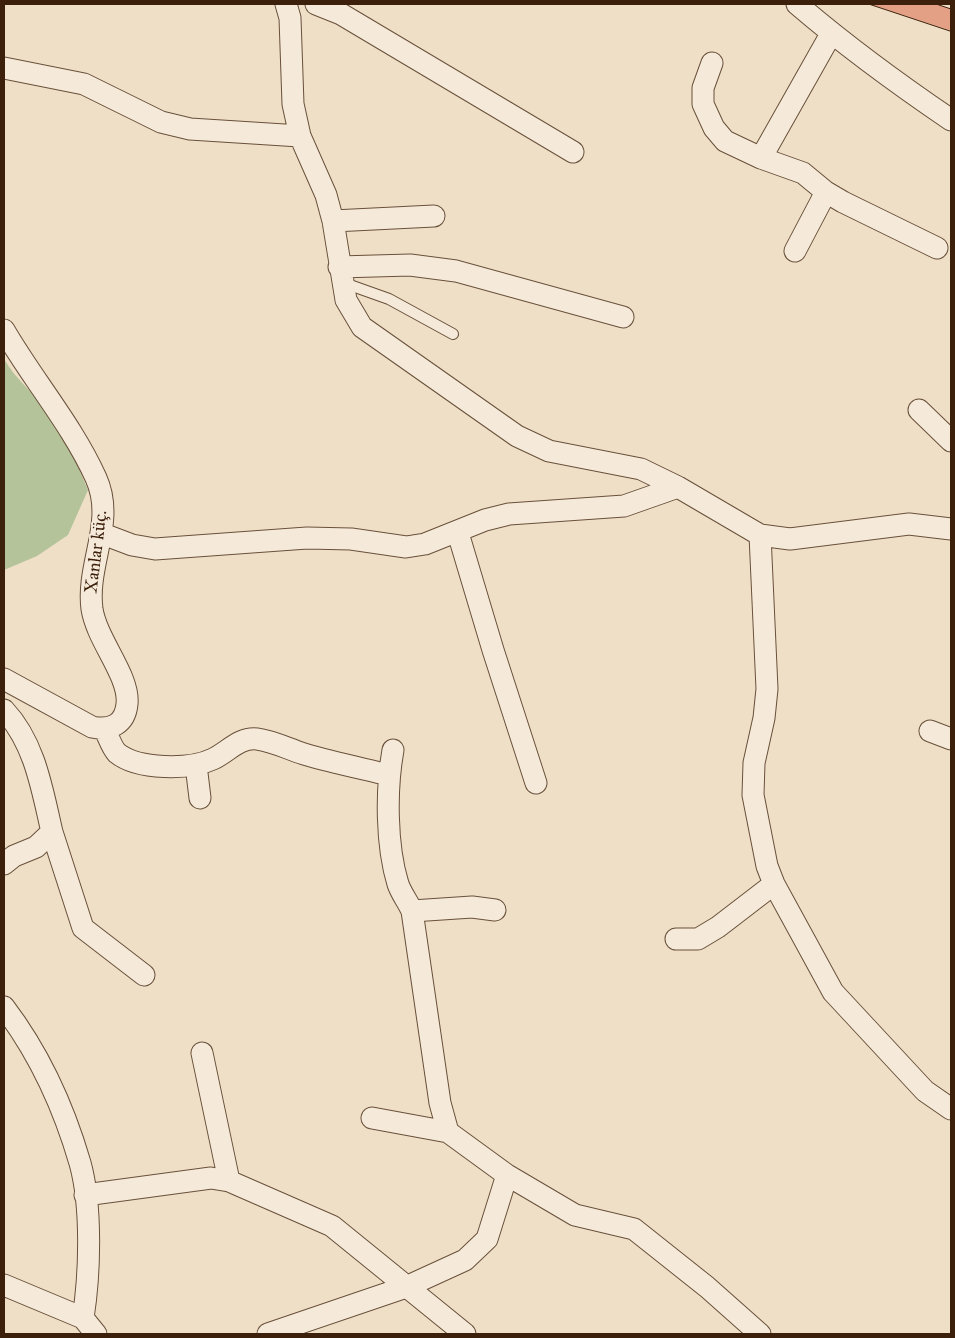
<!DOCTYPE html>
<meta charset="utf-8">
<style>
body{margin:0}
#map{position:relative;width:955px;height:1338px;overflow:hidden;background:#efdfc6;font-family:"IM FELL Great Primer",serif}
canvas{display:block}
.frame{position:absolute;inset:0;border:5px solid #3c200b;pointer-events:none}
</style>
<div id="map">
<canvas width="955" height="1338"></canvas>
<div class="frame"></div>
</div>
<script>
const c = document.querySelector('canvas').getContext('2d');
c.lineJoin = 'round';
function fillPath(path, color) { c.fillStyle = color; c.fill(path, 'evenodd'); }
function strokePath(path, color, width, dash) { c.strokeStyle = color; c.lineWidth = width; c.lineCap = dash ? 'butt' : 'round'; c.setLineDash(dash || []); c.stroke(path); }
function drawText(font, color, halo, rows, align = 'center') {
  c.font = font + ' "IM FELL Great Primer",serif'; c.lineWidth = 4; c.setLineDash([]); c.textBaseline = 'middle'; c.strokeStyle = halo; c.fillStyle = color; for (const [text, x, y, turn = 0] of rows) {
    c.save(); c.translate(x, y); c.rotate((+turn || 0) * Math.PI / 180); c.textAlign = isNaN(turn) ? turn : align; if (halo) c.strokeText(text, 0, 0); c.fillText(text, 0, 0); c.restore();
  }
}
const green = new Path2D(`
 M4,359C16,380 35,394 49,413C66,436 77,464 88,490L68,535L37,556L4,570Z`);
const building = new Path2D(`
 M869,4H936L951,9V31Z`);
const service = new Path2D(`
 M344,283L389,299L453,334`);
const minor = new Path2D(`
 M286,4L290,18L293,104L300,136L326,195L333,221L346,300L362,327L517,436L549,451L641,469L678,487L760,535L790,539L909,524L951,529
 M316,4L341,14L573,152
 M797,4C846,46 898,84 951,120
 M712,63L703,88V104L714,128L725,141L761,158L803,173L826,192L843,202L937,248
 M4,68L84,84L161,122L190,129L300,136
 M761,158L831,34
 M333,221L434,216
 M795,251L826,192
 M339,267L410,265L456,271L623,317
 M4,330C33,380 72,425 96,478C116,522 86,564 92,609C97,641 130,676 127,704C125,724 111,731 92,727L4,679
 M919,410L951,441
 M458,533L493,650L536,783
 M103,534L132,545L155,549L307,538L351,539L406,547L425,544L485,520L509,514L624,506L678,487
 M760,535L767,689L764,718L754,763L753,795L767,866L774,884L833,992L925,1091L951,1109
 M4,710C35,743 42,789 52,832L36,847L14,856L4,864
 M105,730C108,736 112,748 117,753C138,770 190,770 213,759C228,752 239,737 257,739C273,741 288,749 304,754C331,762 360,768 389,775
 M930,731L951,739
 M393,750C386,789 386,845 398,884C401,893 408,902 412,911L440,1103L448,1132L507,1175L575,1215L634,1229L707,1287L760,1334
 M196,765L200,798
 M52,832L83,928L144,975
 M412,911L472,907L495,910
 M676,939H698L718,927L774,884
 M4,1007C39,1053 64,1108 80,1163C92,1206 90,1274 83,1318
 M202,1053L229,1181
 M372,1118L448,1132
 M85,1195L211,1178L229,1181L332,1226L465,1334
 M4,1285L83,1318L96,1334
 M268,1334L406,1287L465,1260L487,1239L507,1175`);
const streetNames = [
 ["Xanlar küç.",97,552,-83]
];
fillPath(green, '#b4c399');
fillPath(building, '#e3a084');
strokePath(building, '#3c200b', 1);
strokePath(service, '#69503a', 12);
strokePath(minor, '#69503a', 23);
strokePath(service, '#f5eada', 10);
strokePath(minor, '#f5eada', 21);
drawText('18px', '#3c200b', '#f5eada', streetNames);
</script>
